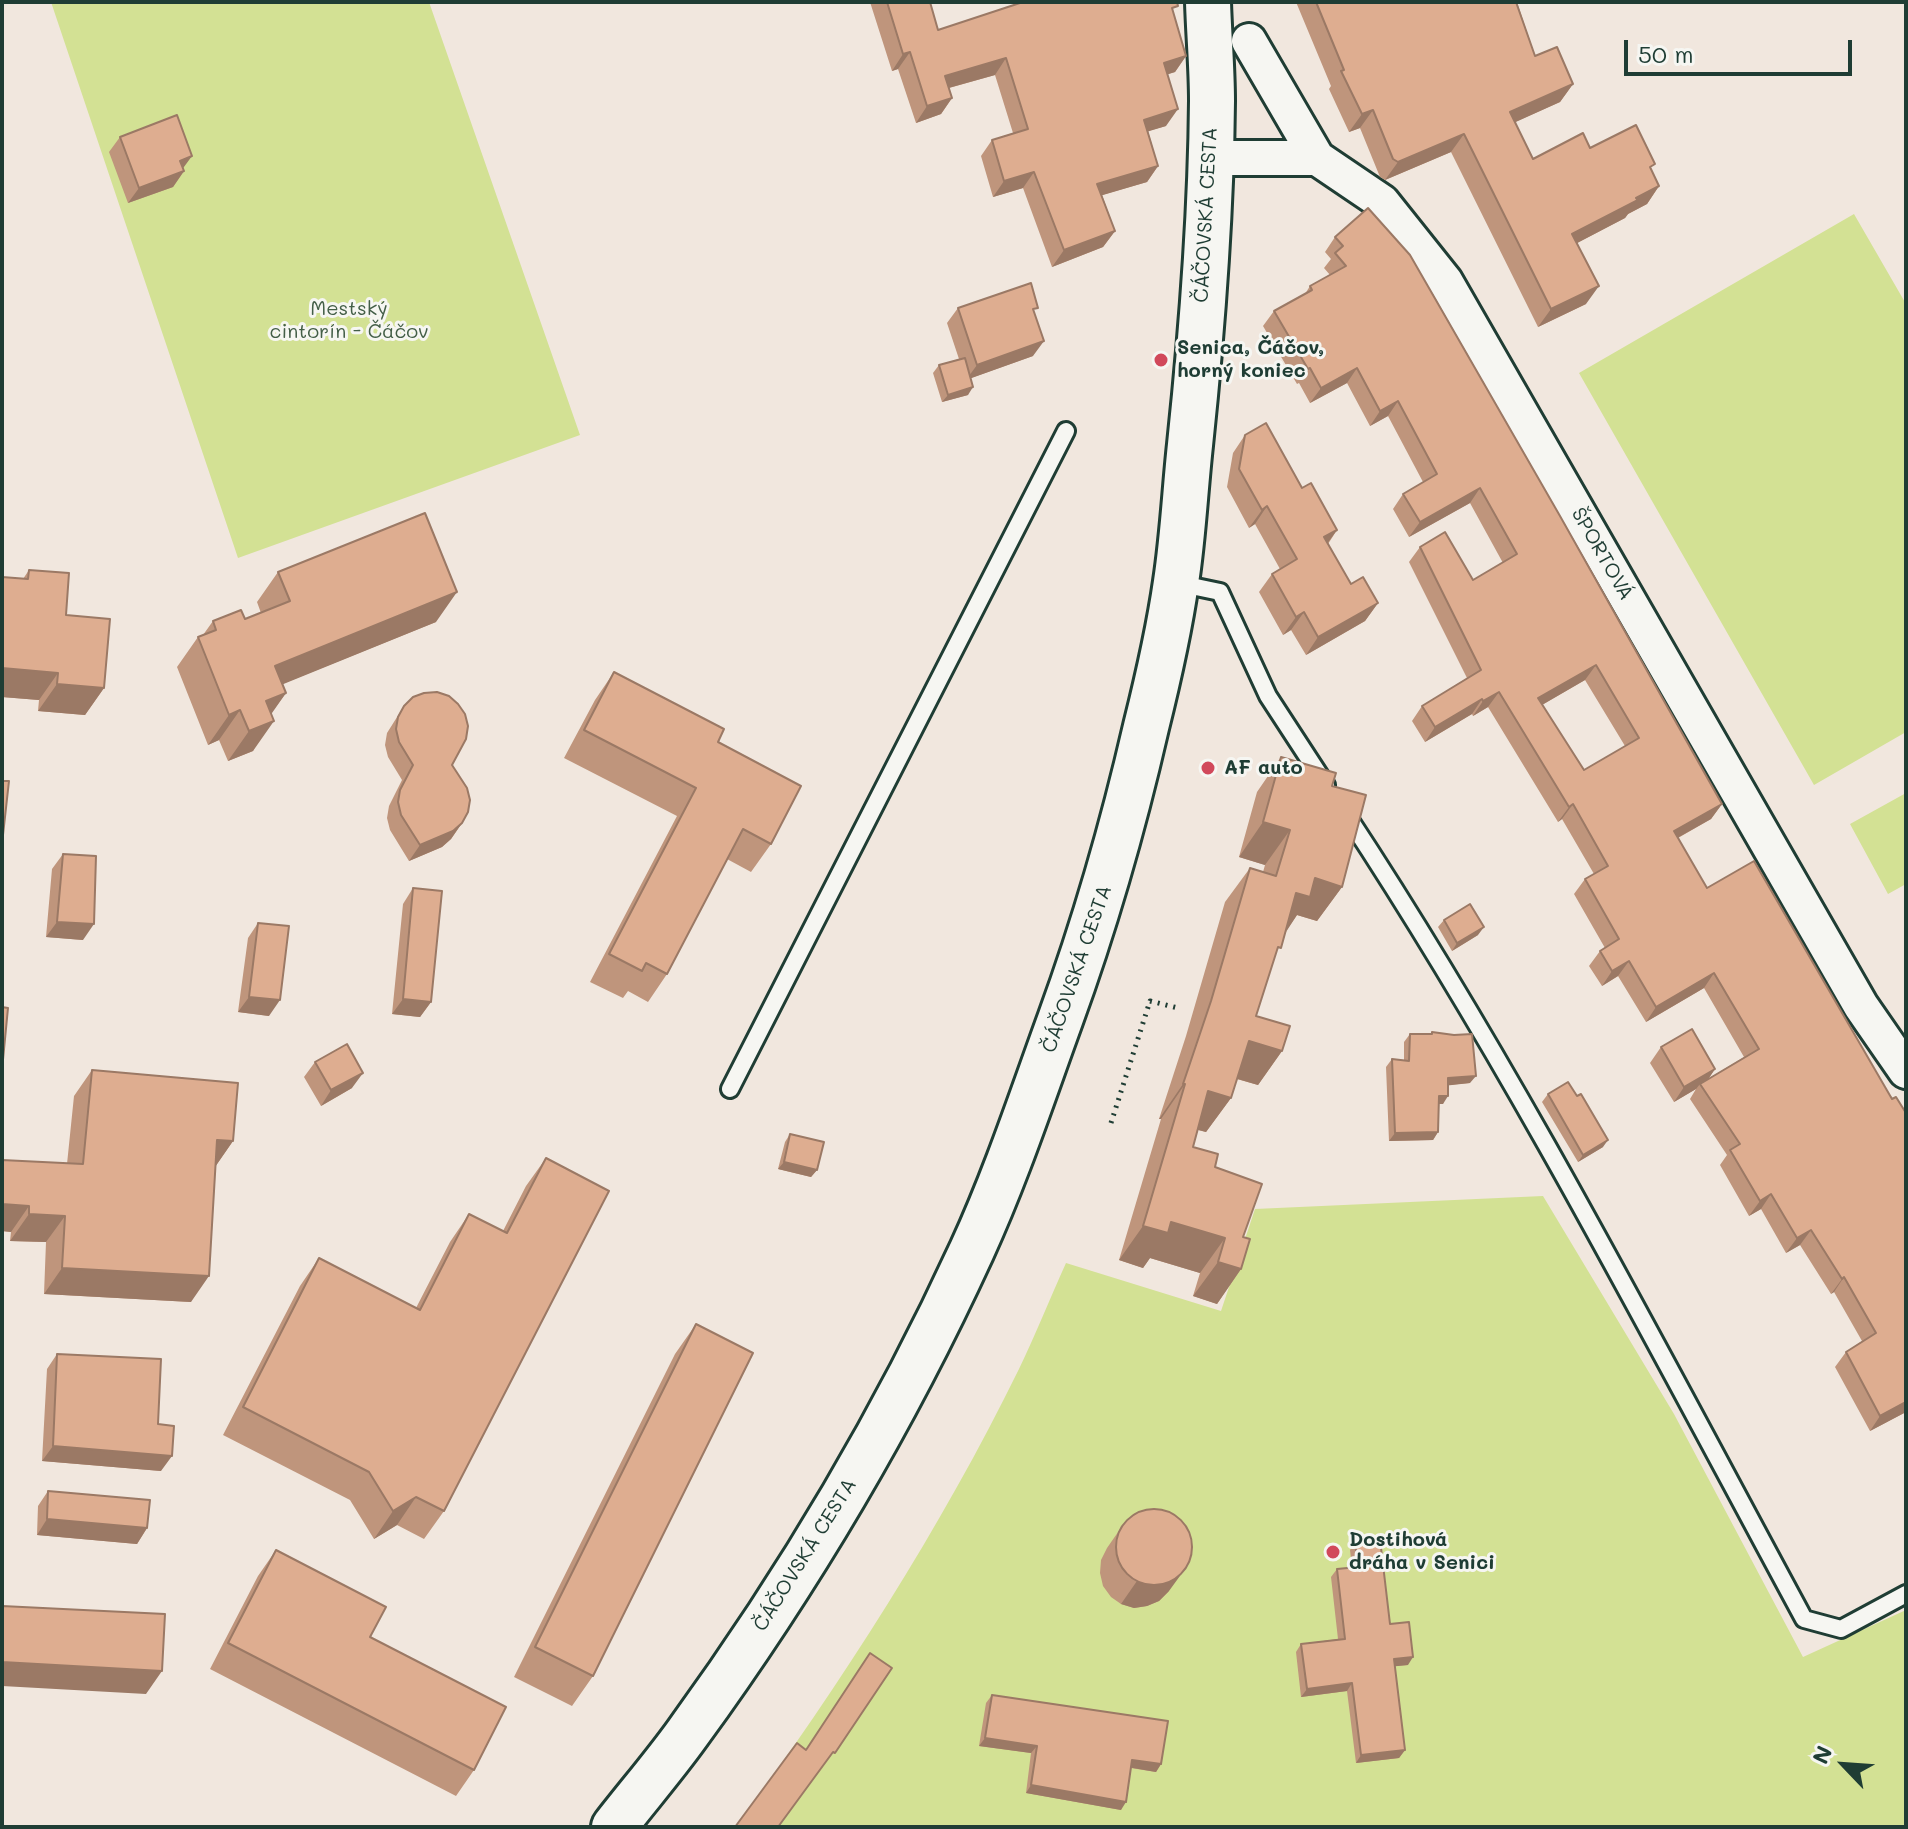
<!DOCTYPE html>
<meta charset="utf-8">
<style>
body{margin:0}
#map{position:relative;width:1908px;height:1829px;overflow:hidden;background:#f1e7de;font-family:Mali,sans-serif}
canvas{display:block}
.frame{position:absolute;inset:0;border:4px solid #1f3d34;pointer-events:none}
.north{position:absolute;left:1804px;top:1725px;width:80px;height:80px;-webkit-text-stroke:6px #f6f6f2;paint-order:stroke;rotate:295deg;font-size:22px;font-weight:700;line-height:32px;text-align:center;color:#1f3d34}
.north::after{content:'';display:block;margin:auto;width:28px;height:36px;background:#1f3d34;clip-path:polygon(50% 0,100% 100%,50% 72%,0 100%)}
.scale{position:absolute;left:1624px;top:40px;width:228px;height:36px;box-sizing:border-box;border:4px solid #1f3d34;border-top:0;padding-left:10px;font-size:24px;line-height:28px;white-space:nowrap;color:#1f3d34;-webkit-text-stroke:6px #f6f6f2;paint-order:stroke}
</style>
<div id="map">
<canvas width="1908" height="1829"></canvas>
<div class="frame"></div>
<div class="north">N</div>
<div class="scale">50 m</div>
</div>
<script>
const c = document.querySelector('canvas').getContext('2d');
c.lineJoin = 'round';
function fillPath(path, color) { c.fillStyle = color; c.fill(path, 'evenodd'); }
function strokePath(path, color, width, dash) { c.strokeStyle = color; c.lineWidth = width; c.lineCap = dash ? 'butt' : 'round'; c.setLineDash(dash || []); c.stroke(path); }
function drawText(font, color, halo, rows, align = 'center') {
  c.font = font + ' Mali,sans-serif'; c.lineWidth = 6; c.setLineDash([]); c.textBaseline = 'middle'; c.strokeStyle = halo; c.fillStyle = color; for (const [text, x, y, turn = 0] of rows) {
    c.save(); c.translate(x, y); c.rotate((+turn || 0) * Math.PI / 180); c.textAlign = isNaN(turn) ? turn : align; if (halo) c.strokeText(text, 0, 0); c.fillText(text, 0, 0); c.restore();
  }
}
const green = new Path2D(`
 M51,2H429L580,435L238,558Z
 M1854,214L1906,304V732L1814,785L1579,373Z
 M1906,793V884L1888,894L1850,824Z
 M1543,1196L1674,1414L1803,1657L1906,1610V1827H736C842,1682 940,1530 1019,1369C1036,1334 1050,1298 1066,1263L1221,1311L1255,1209Z`);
const path = new Path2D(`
 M1111,1123L1150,1001L1178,1008`);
const lane = new Path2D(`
 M1177,583L1220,592L1268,696L1326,785
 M1346,814C1516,1072 1657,1347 1804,1619L1841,1629L1906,1594
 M730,1089L1066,431`);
const street = new Path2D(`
 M1249,41L1317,158
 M1211,158H1317L1382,202L1445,281L1861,1006L1906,1071`);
const secondary = new Path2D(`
 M614,1827C638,1796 664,1766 687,1734C797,1583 894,1420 972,1250C1006,1176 1032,1097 1060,1020C1095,924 1123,827 1146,727C1158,679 1169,631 1176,582C1183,537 1185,491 1190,445C1202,331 1211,215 1212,101C1212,68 1209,35 1208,2`);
const wall = new Path2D(`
 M870,2H930L938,30L1173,13L1186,56L1175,72L1168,74L1166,126L1148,131L1158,166L1147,182L1102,195L1115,231L1103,247L1052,267L1023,188L993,197L981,156L992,140L1013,133L995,75L949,88L952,98L941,114L916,123L898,69L892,71Z
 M1296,2H1517L1535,56L1573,84L1560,102L1515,122L1533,159L1590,148L1651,169L1659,186L1647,204L1628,214L1625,218L1577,243L1586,304L1538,327L1451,152L1385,180L1380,177L1360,128L1349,132L1329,89L1331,86Z
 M120,137L183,169L184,171L173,187L128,203L109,152Z
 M1368,208L1722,804L1711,819L1678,838L1707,888L1906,1113V1412L1870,1431L1835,1367L1846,1352L1862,1341L1834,1292L1831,1294L1800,1245L1786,1253L1761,1209L1749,1216L1720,1165L1727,1155L1690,1099L1696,1089L1674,1102L1650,1063L1661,1047L1715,1069L1708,1079L1744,1057L1704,988L1646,1022L1618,976L1602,986L1589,966L1600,951L1605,948L1574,894L1585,879L1594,874L1562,819L1558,822L1488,707L1473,716L1472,714L1425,742L1412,721L1422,706L1467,678L1409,562L1420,547L1473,580L1503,563L1470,503L1409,537L1393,509L1403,494L1423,482L1388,416L1370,426L1347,383L1310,403L1299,383L1297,384L1263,326L1274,311L1305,294L1310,286L1330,275L1324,268L1331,259L1325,252L1335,237ZM1585,680L1625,746L1584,770L1542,705Z
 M958,308L1034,313L1033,356L971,378L968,395L942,402L933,373L939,365L959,359L947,323Z
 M1245,435L1302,488L1337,530L1328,544L1351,584L1378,603L1365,621L1306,655L1291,630L1283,635L1259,592L1272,574L1280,569L1255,524L1249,528L1227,487L1233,453Z
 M29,570L66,615L104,688L85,715L38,711L39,700L2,697V577L23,579Z
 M278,572L436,622L282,684L286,693L271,713L253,751L228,761L219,740L208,745L177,667L198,637L203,635L213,621L245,619L261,613L257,602Z
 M614,672L718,742L771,844L751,872L727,859L667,974L648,1002L628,991L623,998L590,982L677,816L564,758L595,700Z
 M404,706L452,765L462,823L451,839L442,847L409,861L390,830L387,818L389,806L402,780L388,757L385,745L387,733Z
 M1281,757L1332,786L1342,887L1317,921L1297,915L1285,932L1274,957L1256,1016L1282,1051L1258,1085L1237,1079L1231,1098L1206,1132L1198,1130L1193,1147L1215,1167L1243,1237L1241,1269L1217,1304L1193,1296L1200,1273L1150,1258L1143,1268L1119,1260L1161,1119H1159L1186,1036L1225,902L1250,868L1263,872L1265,865L1239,857L1257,792Z
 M63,854L83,940L46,937L52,869Z
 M413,888L431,1002L420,1017L392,1014L403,904Z
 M1444,920L1478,935L1452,951L1438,927Z
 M258,923L269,1016L238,1012L248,938Z
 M1432,1032L1470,1083L1448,1085L1443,1104H1439L1438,1132L1433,1140L1389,1141L1386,1067L1392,1059L1404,1060V1042L1410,1034H1430Z
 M315,1062L352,1088L321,1106L304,1077Z
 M92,1070L233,1141L215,1167L191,1302L44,1294L46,1242L10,1241L11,1232L2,1231L67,1164L74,1096Z
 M1548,1094L1603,1147L1578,1162L1542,1102Z
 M790,1134L817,1170L811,1177L778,1169L785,1142Z
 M546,1158L444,1511L424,1539L397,1525L374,1539L350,1500L223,1435L300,1286L319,1258L416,1308L450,1242L469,1214L503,1231L526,1186Z
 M696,1324L593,1676L572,1706L514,1677L675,1354Z
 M57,1354L158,1424L161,1471L42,1461L47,1369Z
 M48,1491L147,1528L137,1544L37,1535L38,1506Z
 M1123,1525L1169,1591L1159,1601L1147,1606L1134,1608L1121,1604L1111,1597L1103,1586L1100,1573L1101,1560L1107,1548Z
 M1355,1542L1408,1665L1395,1666L1405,1750L1399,1758L1356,1763L1347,1691L1301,1697L1296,1652L1301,1644L1338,1639L1331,1577L1337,1569L1352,1567L1350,1550Z
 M276,1550L370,1637L474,1770L456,1796L210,1669L258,1576Z
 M992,1695L1161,1764L1156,1772L1131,1768L1121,1810L1026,1793L1031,1753L979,1746L986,1703Z`);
const shadedWall = new Path2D(`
 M910,52L898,69L892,71L903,54Z
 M1186,56L1175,72L1153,79L1164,63Z
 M1006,58L995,75L934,92L945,76Z
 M1573,84L1560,102L1498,130L1510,112Z
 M952,98L941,114L916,123L927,106Z
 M1178,109L1166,126L1133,136L1144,120Z
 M1373,110L1360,128L1349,132L1362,114Z
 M1464,134L1451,152L1385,180L1398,162Z
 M192,156L181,171L180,161Z
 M1158,166L1147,182L1086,200L1097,184Z
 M184,171L173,187L128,203L139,188Z
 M1034,172L1023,188L993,197L1004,181Z
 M1659,186L1647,204L1628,214L1625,218L1560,252L1572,234Z
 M1115,231L1103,247L1052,267L1064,250Z
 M1599,286L1586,304L1538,327L1551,309Z
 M1044,341L1033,356L966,380L977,365Z
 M1357,368L1347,383L1310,403L1321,388Z
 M973,387L968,395L942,402L948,395Z
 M1398,401L1388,416L1370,426L1380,411Z
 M1480,488L1470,503L1409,537L1420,522Z
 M1267,506L1255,524L1249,528L1262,510Z
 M1337,530L1324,548V537Z
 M457,592L436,622L254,696L275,666Z
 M1378,603L1365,621L1306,655L1318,637Z
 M1304,612L1291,630L1283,635L1296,617Z
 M1596,665L1585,680L1528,713L1538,698Z
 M2,668L58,673L39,700L2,697Z
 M57,684L104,688L85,715L38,711Z
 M1499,692L1488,707L1473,716L1483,701Z
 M286,693L265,723L266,701Z
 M1482,699L1472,714L1425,742L1435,727Z
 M240,710L219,740L208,745L229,715Z
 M274,721L253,751L228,761L249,731Z
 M1573,804L1562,819L1558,822L1569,807Z
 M1722,804L1711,819L1663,846L1674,831Z
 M1263,822L1290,830L1265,865L1239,857Z
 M462,823L451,839L442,847L409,861L420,845Z
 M1315,878L1342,887L1317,921L1297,915L1286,932L1296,893Z
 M57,922L94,924L83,940L46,937Z
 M1484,927L1478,935L1452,951L1457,943Z
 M1629,961L1618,976L1602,986L1612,971Z
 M1714,973L1704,988L1646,1022L1656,1007Z
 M249,997L280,1000L269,1016L238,1012Z
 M403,999L431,1002L420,1017L392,1014Z
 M1249,1041L1282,1051L1258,1085L1224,1075Z
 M1715,1069L1705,1084H1700L1696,1089L1674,1102L1684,1087Z
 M363,1073L352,1088L321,1106L331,1090Z
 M1476,1076L1470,1083L1443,1086L1448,1078Z
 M1183,1084H1185L1161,1119H1159Z
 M1208,1091L1231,1098L1206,1132L1184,1126Z
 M1439,1096H1448L1443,1104H1434Z
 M1438,1132L1433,1140L1389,1141L1395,1133Z
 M217,1140L233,1141L215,1167Z
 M1608,1140L1603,1147L1578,1162L1583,1155Z
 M784,1162L817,1170L811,1177L778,1169Z
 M1771,1194L1761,1209L1749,1216L1760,1201Z
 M2,1204L29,1206L11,1232L2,1231Z
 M29,1214L65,1216L46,1242L10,1241Z
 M1171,1222L1225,1238L1200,1273L1150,1258L1143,1268L1119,1260L1143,1226Z
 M1811,1230L1800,1245L1786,1253L1797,1238Z
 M1218,1262L1241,1269L1217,1304L1193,1296Z
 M62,1268L209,1276L191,1302L44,1294Z
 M1844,1277L1834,1292L1831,1294L1842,1279Z
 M1906,1402V1412L1870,1431L1880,1416Z
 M53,1446L172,1456L161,1471L42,1461Z
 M416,1497L397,1525L374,1539L393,1511Z
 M47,1519L147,1528L137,1544L37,1535Z
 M1185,1569L1169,1591L1159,1601L1147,1606L1134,1608L1121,1604L1137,1581Z
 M1413,1657L1408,1665L1388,1667L1394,1659Z
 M2,1662L162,1671L146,1694L2,1686Z
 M1352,1683L1347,1691L1301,1697L1307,1689Z
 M985,1738L1037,1746L1031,1753L979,1746Z
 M1405,1750L1399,1758L1356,1763L1361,1755Z
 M1132,1760L1161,1764L1156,1772L1127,1767Z
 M1031,1785L1126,1802L1121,1810L1026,1793Z`);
const building = new Path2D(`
 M887,2H930L938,30L1023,2H1177L1178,6L1172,8L1186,56L1164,63L1178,109L1144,120L1158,166L1097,184L1115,231L1064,250L1034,172L1004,181L992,140L1028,129L1006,58L945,76L952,98L927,106L910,52L903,54Z
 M1316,2H1516L1535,56L1557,47L1573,84L1510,112L1533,159L1583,133L1590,148L1636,125L1655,164L1650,167L1659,186L1636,198L1638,200L1572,234L1599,286L1551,309L1464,134L1398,162L1393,159L1373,110L1362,114L1341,71L1344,70Z
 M177,115L192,156L180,161L184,171L139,188L120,137Z
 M1368,208L1410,255L1560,516L1722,804L1674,831L1707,888L1754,861L1892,1099L1896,1097L1906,1113V1402L1880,1416L1846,1352L1876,1333L1844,1277L1842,1279L1811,1230L1797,1238L1771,1194L1760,1201L1730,1150L1740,1144L1700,1084L1759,1049L1714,973L1656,1007L1629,961L1612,971L1600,951L1619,939L1585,879L1608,866L1573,804L1569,807L1499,692L1483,701L1482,699L1435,727L1422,706L1481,670L1420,547L1445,532L1473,580L1517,554L1480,488L1420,522L1403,494L1437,474L1398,401L1380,411L1357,368L1321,388L1310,368L1308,369L1274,311L1312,290L1310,286L1346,266L1335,253L1343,246L1335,237ZM1596,665L1639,738L1584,770L1538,698Z
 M1031,283L1038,308L1033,309L1044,341L977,365L958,308Z
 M965,358L973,387L948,395L939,365Z
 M1266,423L1302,488L1311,483L1337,530L1324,537L1351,584L1363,577L1378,603L1318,637L1304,612L1296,617L1272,574L1297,559L1267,506L1262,510L1239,469L1245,435Z
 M425,513L457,592L275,666L286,693L266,701L274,721L249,731L240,710L229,715L198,637L216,630L213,621L241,610L245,619L290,601L278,572Z
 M29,570L69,573L66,615L110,619L104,688L57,684L58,673L2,668V577L28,579Z
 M614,672L724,729L718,742L801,786L771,844L743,829L667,974L646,963L642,971L609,954L696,788L584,730Z
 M437,692L449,696L458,704L465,714L468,726L466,739L452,765L467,788L470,800L468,812L462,823L453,831L420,845L401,815L398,802L400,790L413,765L399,742L396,729L398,717L404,706L413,697L424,693Z
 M1281,757L1336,773L1332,786L1366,795L1342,887L1315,878L1310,897L1296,893L1281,948L1278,947L1256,1016L1290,1026L1282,1051L1249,1041L1231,1098L1208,1091L1193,1147L1218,1154L1215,1167L1262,1184L1243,1237L1250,1239L1241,1269L1218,1262L1225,1238L1171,1222L1168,1233L1143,1226L1185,1084H1183L1211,1001L1250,868L1276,876L1290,830L1263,822Z
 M2,781H9L3,835H2Z
 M63,854L96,856L94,924L57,922Z
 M413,888L442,891L431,1002L403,999Z
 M1470,904L1484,927L1457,943L1444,920Z
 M258,923L289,926L280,1000L249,997Z
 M2,1007L8,1008L2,1070Z
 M1692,1029L1715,1069L1684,1087L1661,1047Z
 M1432,1032L1454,1035L1472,1034L1476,1076L1448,1078V1096H1439L1438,1132L1395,1133L1392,1059L1409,1061L1410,1034H1432Z
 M347,1044L363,1073L331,1090L315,1062Z
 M92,1070L238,1083L233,1141L217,1140L209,1276L62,1268L65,1216L29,1214V1206L2,1204V1160L83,1164Z
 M1568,1082L1577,1096L1581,1094L1608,1140L1583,1155L1548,1094Z
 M790,1134L824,1142L817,1170L784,1162Z
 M546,1158L609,1191L444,1511L416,1497L393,1511L369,1472L243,1407L319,1258L420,1310L469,1214L507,1233Z
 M696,1324L753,1353L593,1676L535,1647Z
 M57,1354L161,1359L158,1424L174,1426L172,1456L53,1446Z
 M48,1491L150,1500L147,1528L47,1519Z
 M1116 1547a38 38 0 1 1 76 0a38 38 0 1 1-76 0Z
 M1380,1539L1390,1624L1409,1622L1413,1657L1394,1659L1405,1750L1361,1755L1352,1683L1307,1689L1301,1644L1345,1639L1337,1569L1358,1567L1355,1542Z
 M276,1550L386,1607L370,1637L506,1707L474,1770L228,1643Z
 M2,1606L165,1614L162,1671L2,1662Z
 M870,1653L892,1668L835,1753L833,1752L778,1827H735L797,1743L806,1750Z
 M992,1695L1168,1721L1161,1764L1132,1760L1126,1802L1031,1785L1037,1746L985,1738Z`);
const markers = [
 [1161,360,8,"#d1495b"],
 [1208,768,8,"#d1495b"],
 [1333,1552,8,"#d1495b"]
];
const streetNames = [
 ["ČÁČOVSKÁ CESTA",1206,215,-87],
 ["ŠPORTOVÁ",1602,554,60],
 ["ČÁČOVSKÁ CESTA",1077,969,-71],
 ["ČÁČOVSKÁ CESTA",805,1555,-58]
];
const parkNames = [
 ["Mestský",349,309],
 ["cintorín - Čáčov",349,332]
];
const poiNames = [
 ["Senica, Čáčov,",1177,348],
 ["horný koniec",1177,371],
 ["AF auto",1224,768],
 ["Dostihová",1349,1540],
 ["dráha v Senici",1349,1563]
];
fillPath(green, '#d3e194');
strokePath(lane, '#1f3d34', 22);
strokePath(street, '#1f3d34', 40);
strokePath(secondary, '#1f3d34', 50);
strokePath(path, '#1f3d34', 5, [2, 6]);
strokePath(lane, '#f6f6f2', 16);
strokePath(street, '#f6f6f2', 34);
strokePath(secondary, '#f6f6f2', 44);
fillPath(wall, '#bf957c');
fillPath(shadedWall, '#9b7965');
fillPath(building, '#dead90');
strokePath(building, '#9b7965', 2);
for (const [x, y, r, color] of markers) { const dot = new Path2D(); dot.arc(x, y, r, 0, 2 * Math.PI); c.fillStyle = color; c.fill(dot); strokePath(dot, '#f6f6f2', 3); }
drawText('20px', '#1f3d34', '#f6f6f2', streetNames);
drawText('20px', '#435e47', '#f6f6f2', parkNames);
drawText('bold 20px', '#1f3d34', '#f6f6f2', poiNames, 'left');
</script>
